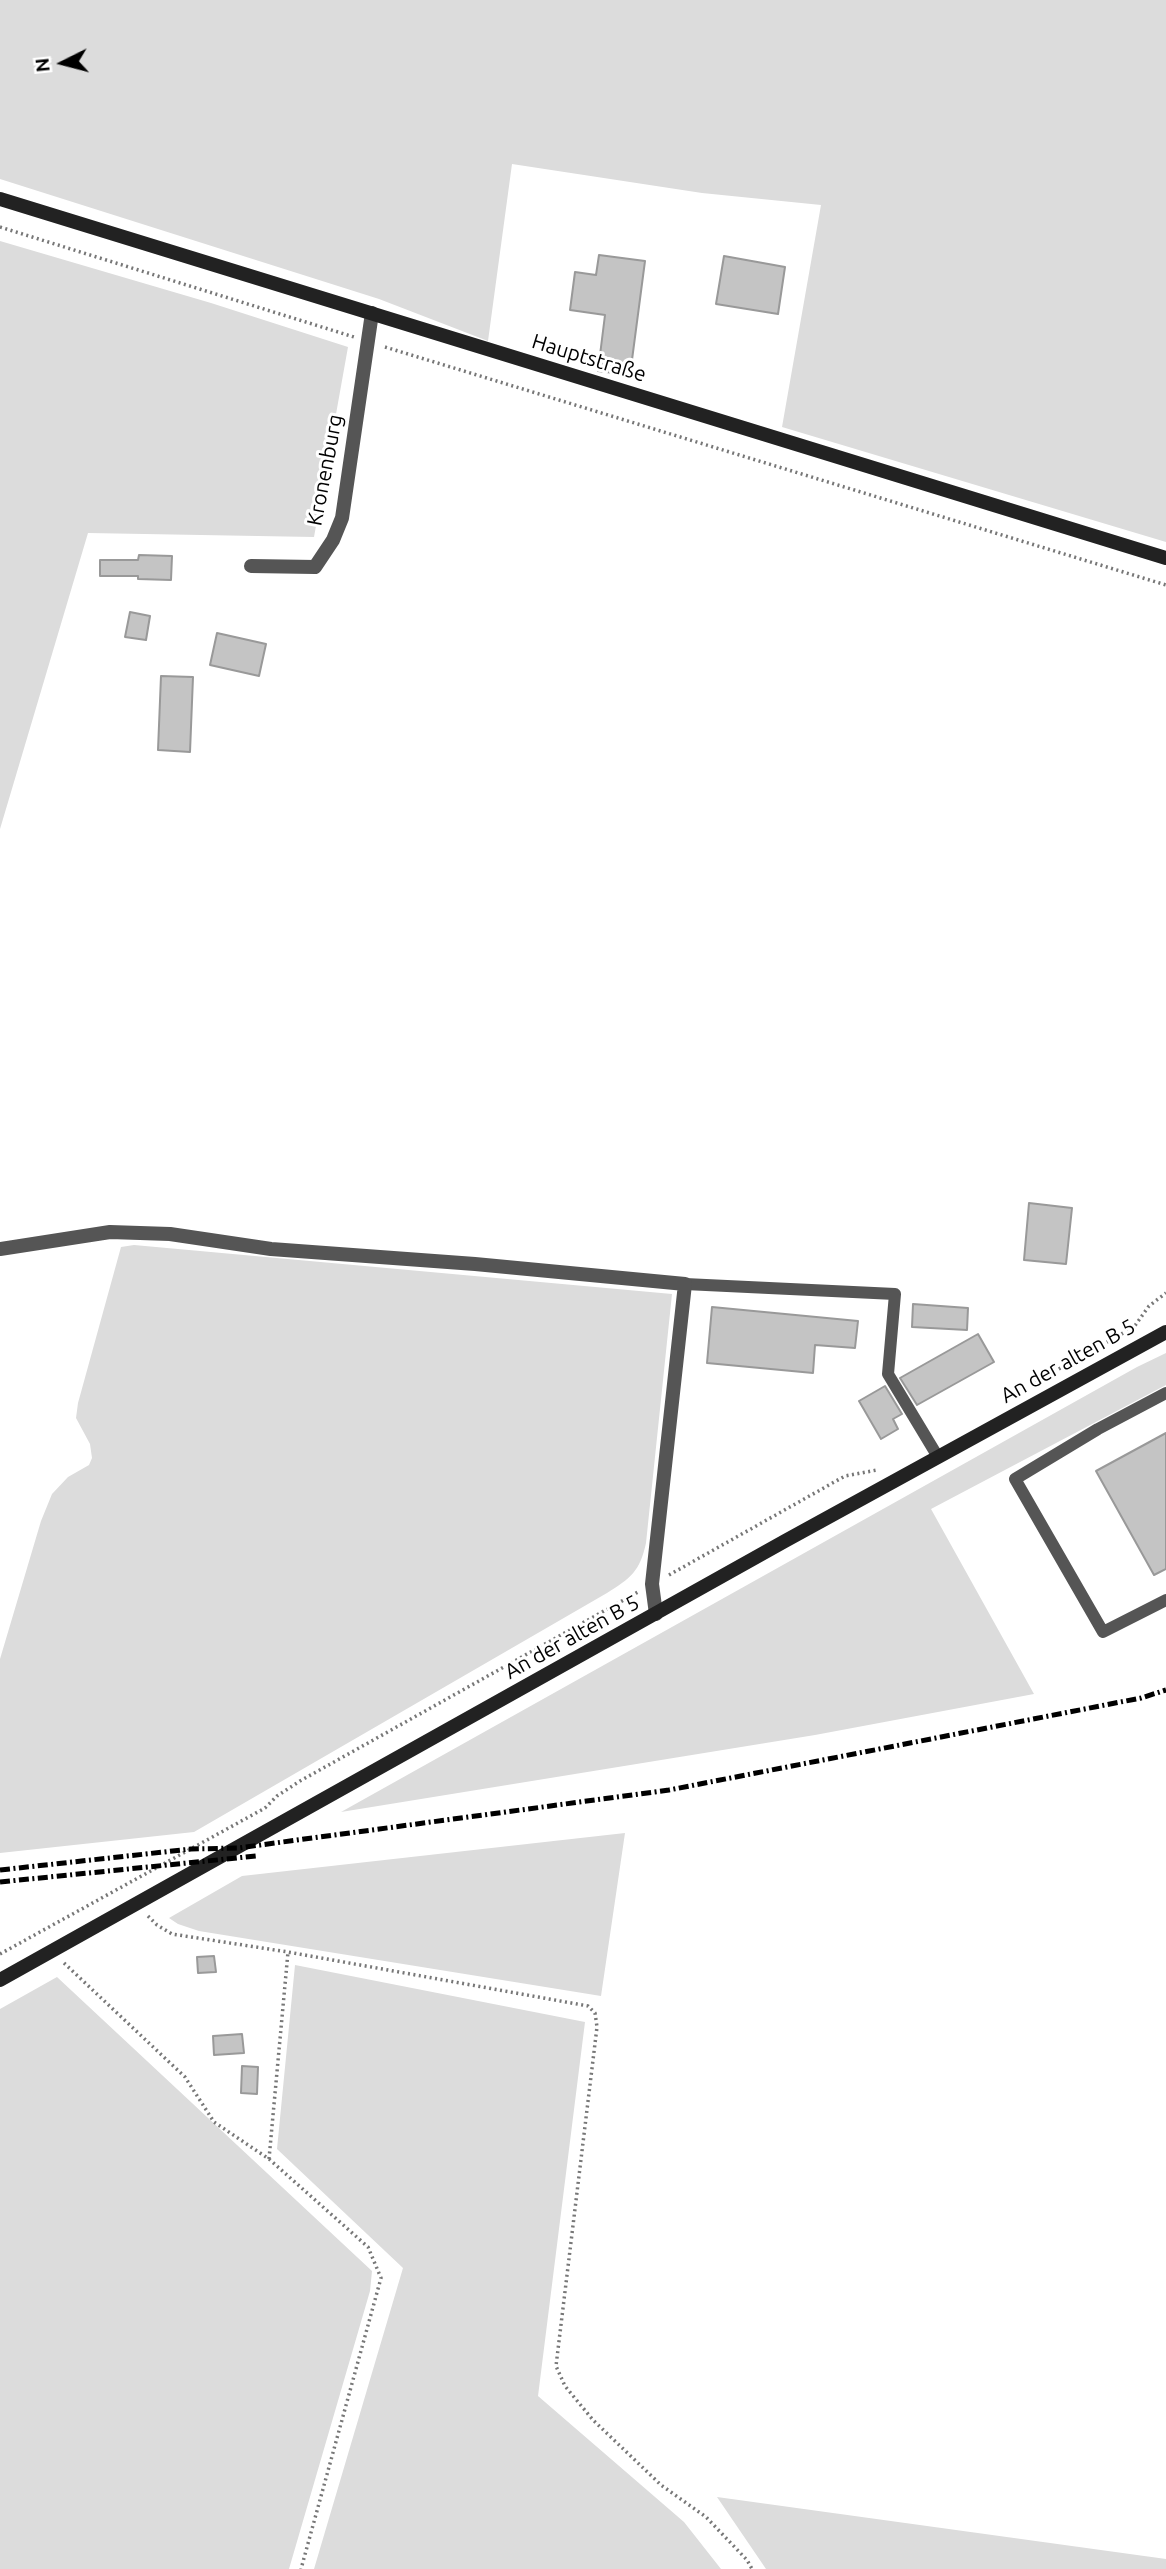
<!DOCTYPE html>
<meta charset="utf-8">
<style>
body{margin:0}
#map{position:relative;width:1166px;height:2569px;overflow:hidden;background:#fff;font-family:Ubuntu,sans-serif}
canvas{display:block}
.north{position:absolute;left:28px;top:28px;width:70px;height:70px;-webkit-text-stroke:5px #fff;paint-order:stroke;rotate:264deg;font-size:19px;font-weight:700;line-height:28px;text-align:center;color:#000}
.north::after{content:'';display:block;margin:auto;width:24px;height:32px;background:#000;clip-path:polygon(50% 0,100% 100%,50% 72%,0 100%)}
</style>
<div id="map">
<canvas width="1166" height="2569"></canvas>
<div class="north">N</div>
</div>
<script>
const c = document.querySelector('canvas').getContext('2d');
c.lineJoin = 'round';
function fillPath(path, color) { c.fillStyle = color; c.fill(path, 'evenodd'); }
function strokePath(path, color, width, dash) { c.strokeStyle = color; c.lineWidth = width; c.lineCap = dash ? 'butt' : 'round'; c.setLineDash(dash || []); c.stroke(path); }
function drawText(font, color, halo, rows, align = 'center') {
  c.font = font + ' Ubuntu,sans-serif'; c.lineWidth = 6; c.setLineDash([]); c.textBaseline = 'middle'; c.strokeStyle = halo; c.fillStyle = color; for (const [text, x, y, turn = 0] of rows) {
    c.save(); c.translate(x, y); c.rotate((+turn || 0) * Math.PI / 180); c.textAlign = isNaN(turn) ? turn : align; if (halo) c.strokeText(text, 0, 0); c.fillText(text, 0, 0); c.restore();
  }
}
const green = new Path2D(`
 M0,0H1166V542L782,427L821,205L702,193L512,164L488,341L379,299L0,179Z
 M0,241L211,303L348,347L314,537L88,533L0,829Z
 M134,1245L672,1294L646,1543C640,1571 631,1578 607,1593L194,1832L0,1853V1659L41,1521L52,1494L68,1477L89,1465L92,1458L90,1444L76,1418L78,1403L121,1247Z
 M1166,1353V1385L931,1509L1034,1694L815,1735L341,1812L1137,1367Z
 M625,1833L601,1996L199,1931L178,1924L169,1918L242,1876Z
 M295,1965L585,2022L538,2396L684,2522L721,2569H314L403,2268L277,2149Z
 M57,1977L372,2271L370,2291L289,2569H0V2009Z
 M717,2497L1166,2559V2569H766Z`);
const building = new Path2D(`
 M599,255L645,261L630,375L598,371L605,315L570,310L575,272L596,275Z
 M724,256L785,267L778,314L716,304Z
 M139,555L172,556L171,580L138,579V576H100V560H138Z
 M130,612L150,616L146,640L125,637Z
 M217,633L266,644L259,676L210,665Z
 M161,676L193,677L190,752L158,750Z
 M1029,1203L1072,1208L1066,1264L1024,1260Z
 M913,1304L968,1308L967,1330L912,1327Z
 M712,1307L858,1321L855,1348L815,1345L813,1373L707,1363Z
 M978,1334L994,1362L917,1405L900,1378Z
 M885,1386L902,1414L893,1419L898,1429L881,1439L859,1401Z
 M1166,1433V1569L1154,1575L1096,1471Z
 M214,1956L216,1972L198,1973L197,1957Z
 M242,2034L244,2053L214,2055L213,2036Z
 M242,2066L258,2067L257,2094L241,2093Z`);
const path = new Path2D(`
 M0,227L354,337
 M385,347L1166,585
 M1030,1385L1134,1327L1149,1306L1166,1293
 M669,1575L845,1476L877,1470
 M148,1916L157,1925L172,1934L288,1952L588,2006L595,2013L597,2027L556,2366L565,2386L593,2420L661,2485L706,2517L747,2560L752,2569
 M0,1954L265,1808L277,1796L300,1781L638,1592
 M64,1963L185,2077L214,2122L269,2159L368,2247L381,2278L301,2569
 M269,2159L288,1952`);
const lane = new Path2D(`
 M685,1284L895,1294L888,1374L938,1457
 M1166,1393L1098,1429L1015,1479L1103,1632L1166,1600`);
const street = new Path2D(`
 M251,566L315,567L333,540L342,518L372,313
 M0,1249L110,1232L170,1234L271,1249L475,1264L685,1284L652,1584L656,1614`);
const secondary = new Path2D(`
 M0,199L1166,558
 M0,1980L785,1541L1166,1332`);
const rail = new Path2D(`
 M0,1870L191,1849L238,1848L669,1790L1141,1698L1166,1690
 M0,1882L256,1856`);
const streetNames = [
 ["Hauptstraße",589,358,17],
 ["Kronenburg",325,470,-79],
 ["An der alten B 5",1068,1361,-29],
 ["An der alten B 5",572,1637,-29]
];
fillPath(green, '#dcdcdc');
fillPath(building, '#c4c4c4');
strokePath(building, '#999', 2);
strokePath(path, '#777', 3.5, [2, 3.5]);
strokePath(lane, '#555', 12);
strokePath(street, '#555', 14);
strokePath(secondary, '#222', 14);
strokePath(rail, '#000', 5, [10, 3.5, 2, 3.5]);
drawText('21px', '#000', '#fff', streetNames);
</script>
